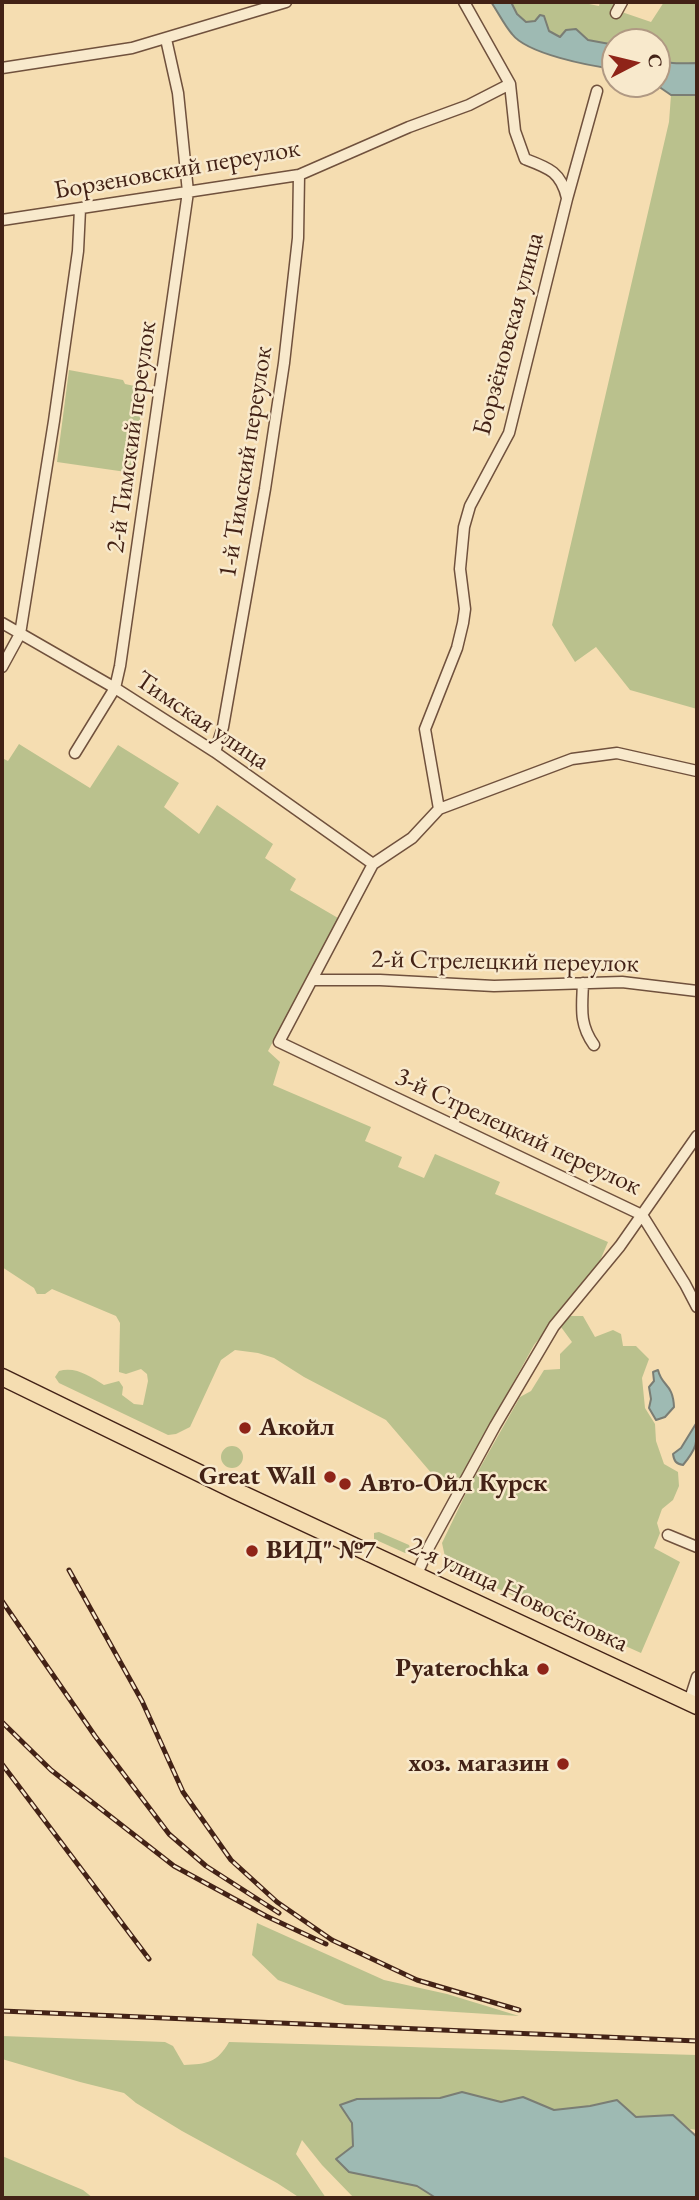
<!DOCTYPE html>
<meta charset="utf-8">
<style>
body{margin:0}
#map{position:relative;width:699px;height:2200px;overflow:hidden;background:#f5ddb1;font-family:"EB Garamond",serif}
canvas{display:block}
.frame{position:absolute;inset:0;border:4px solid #432216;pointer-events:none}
.north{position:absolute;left:601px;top:28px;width:70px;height:70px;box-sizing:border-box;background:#f8e9cc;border:2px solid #b09983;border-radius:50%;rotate:83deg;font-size:19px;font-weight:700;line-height:28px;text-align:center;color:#432216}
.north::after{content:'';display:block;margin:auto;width:24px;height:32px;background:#8f2418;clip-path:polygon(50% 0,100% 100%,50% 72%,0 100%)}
</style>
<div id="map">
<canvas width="699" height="2200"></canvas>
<div class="frame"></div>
<div class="north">С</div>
</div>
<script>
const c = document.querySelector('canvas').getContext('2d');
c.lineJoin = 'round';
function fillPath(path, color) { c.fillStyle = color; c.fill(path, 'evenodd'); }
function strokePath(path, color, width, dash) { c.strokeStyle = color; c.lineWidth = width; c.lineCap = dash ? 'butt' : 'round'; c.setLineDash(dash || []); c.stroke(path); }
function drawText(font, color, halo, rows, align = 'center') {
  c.font = font + ' "EB Garamond",serif'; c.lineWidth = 5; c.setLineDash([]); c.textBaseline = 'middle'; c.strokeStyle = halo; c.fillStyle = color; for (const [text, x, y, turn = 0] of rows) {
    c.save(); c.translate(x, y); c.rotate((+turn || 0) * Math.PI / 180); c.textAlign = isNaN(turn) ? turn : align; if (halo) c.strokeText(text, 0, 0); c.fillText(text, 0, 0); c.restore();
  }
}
const green = new Path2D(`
 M511,2H579L599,6L600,2H617L613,9L651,22L664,2H697V63C682,63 672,65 657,59V42H615V45L561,37L549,31L544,22H525L517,14Z
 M671,95H697V709L630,690L596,647L575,662L552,625L669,122Z
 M69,370L123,380L125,384L144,388L133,473L57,462Z
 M19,744L90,788L118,745L179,783L164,807L199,834L217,805L273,844L265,858L296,879L290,890L338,918L268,1051L280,1062L273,1085L371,1127L365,1141L402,1157L398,1167L424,1178L435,1154L500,1182L495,1194L608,1242L596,1270L534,1345L496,1414L460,1488L453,1491L445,1489L386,1420L304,1377L274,1358L258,1353L235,1350L221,1360L190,1427L176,1434L168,1435L59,1383L55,1377L59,1371C75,1366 90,1376 104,1385L119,1381L123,1387L122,1395L134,1404L143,1405L148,1381L147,1374L141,1369L126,1374L119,1372L120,1323L116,1316L52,1289L45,1294H37L34,1288L2,1267V758L8,761Z
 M570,1316H583L595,1337L613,1330L621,1334L623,1346H636L649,1359L642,1378L645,1408L655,1424L656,1441L664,1464L678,1472L679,1486L673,1500L662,1509L657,1523L660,1533L654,1548L680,1562L641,1653L447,1566L442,1543L468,1489L520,1397L531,1391L544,1370L560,1369V1354L572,1342L561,1327Z
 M221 1457a11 11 0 1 1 22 0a11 11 0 1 1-22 0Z
 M379,1532L409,1545L411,1551L405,1553L374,1539V1533Z
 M257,1923L384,1980L447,1994L519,2016L345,2005L278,1980L252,1955Z
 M2,2036L165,2042L173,2046L184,2065C207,2064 217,2063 229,2042L697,2055V2130L690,2129L673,2115L636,2117L616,2100L590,2106L554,2110L523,2097L501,2102L462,2092L440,2098L357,2099L352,2123L353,2146L337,2159L349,2172L417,2186L436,2198H354L322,2165L302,2140L296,2154L326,2198H300L277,2183L182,2131L136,2103L124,2093L80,2082L2,2059Z
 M2,2156L83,2190L93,2198H2Z`);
const water = new Path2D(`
 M491,2H511L517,14L526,22L535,21L540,15L544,16L549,31L560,37L566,30L576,29L588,40L615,45V69C590,66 527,54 512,34C504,25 498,12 491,2Z
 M657,59C671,65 682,63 697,63V95H671L655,84H657Z
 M658,1370C662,1387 673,1383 674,1407L665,1417L656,1420L649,1408L651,1399L649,1387L654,1381L653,1372Z
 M697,1422C697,1444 697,1448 683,1465C676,1464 674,1461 673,1454L681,1448Z
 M462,2092L501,2102L523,2097L554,2110L590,2106L617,2100L636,2117L673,2115L697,2137V2198H436L417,2186L349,2172L336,2159L353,2146L352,2123L340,2105L357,2099L440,2098Z`);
const minor = new Path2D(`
 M464,2L510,84L515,131L525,159C549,168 561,172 567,198
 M616,13L622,2
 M2,68L132,48L286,2
 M597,91L567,199L509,433L470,506L464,527L460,569L465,609L463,623L457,648L425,729L439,809L572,759L617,753L697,771
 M2,220L299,175L409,127L469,105L510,84
 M2,623L115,688L215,752L373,864
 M2,667L20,634L54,421L78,251L80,209
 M215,752L223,727L265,489L284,363L298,238L299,175
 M75,753L115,688L120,666L188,192L178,93L166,39
 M439,809L412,838L373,864L279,1042L642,1215L685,1284L697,1307
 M312,980H380L494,986L622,982L697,991
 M583,983C582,1008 579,1024 594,1045
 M668,1535L697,1547
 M417,1574L429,1547L495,1426L554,1326L620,1246L697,1136
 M689,1702L697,1677`);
const primary = new Path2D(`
 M2,1377L236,1491L697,1706`);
const rail = new Path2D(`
 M69,1570L142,1701L183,1792L231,1860L277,1902L332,1940L417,1980L519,2010
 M2,1601L95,1736L169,1834L206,1866L279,1913
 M2,1722L51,1770L174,1866L266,1916L326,1944
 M2,1764L149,1959
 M2,2011L697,2041`);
const markers = [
 [245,1428,7,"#8f2418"],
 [330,1477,7,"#8f2418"],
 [345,1484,7,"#8f2418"],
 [252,1551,7,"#8f2418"],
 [543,1669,7,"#8f2418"],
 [563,1764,7,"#8f2418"]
];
const streetNames = [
 ["Борзеновский переулок",177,170,-10],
 ["Борзёновская улица",509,334,-75],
 ["2-й Тимский переулок",132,437,-82],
 ["1-й Тимский переулок",246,462,-81],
 ["Тимская улица",202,721,34],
 ["2-й Стрелецкий переулок",505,962,1],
 ["3-й Стрелецкий переулок",518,1132,25],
 ["2-я улица Новосёловка",518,1595,25]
];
const poiNames = [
 ["Акойл",259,1428],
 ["Great Wall",316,1477,"right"],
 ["Авто-Ойл Курск",359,1484],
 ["ВИД\" №7",266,1551],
 ["Pyaterochka",529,1669,"right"],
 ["хоз. магазин",549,1764,"right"]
];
fillPath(green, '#bac18d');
fillPath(water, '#9ebab3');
strokePath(water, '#7a7d74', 2);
strokePath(minor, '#70513d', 13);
strokePath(primary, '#432216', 19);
strokePath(minor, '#f8e9cc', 10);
strokePath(primary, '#f5ddb1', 16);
strokePath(rail, '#432216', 5);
strokePath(rail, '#f8e9cc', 2.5, [8]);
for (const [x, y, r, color] of markers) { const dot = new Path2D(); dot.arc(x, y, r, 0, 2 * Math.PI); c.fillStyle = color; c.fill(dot); strokePath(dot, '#f8e9cc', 2.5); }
drawText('26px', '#432216', '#f8e9cc', streetNames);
drawText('bold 26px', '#432216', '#f8e9cc', poiNames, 'left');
</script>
